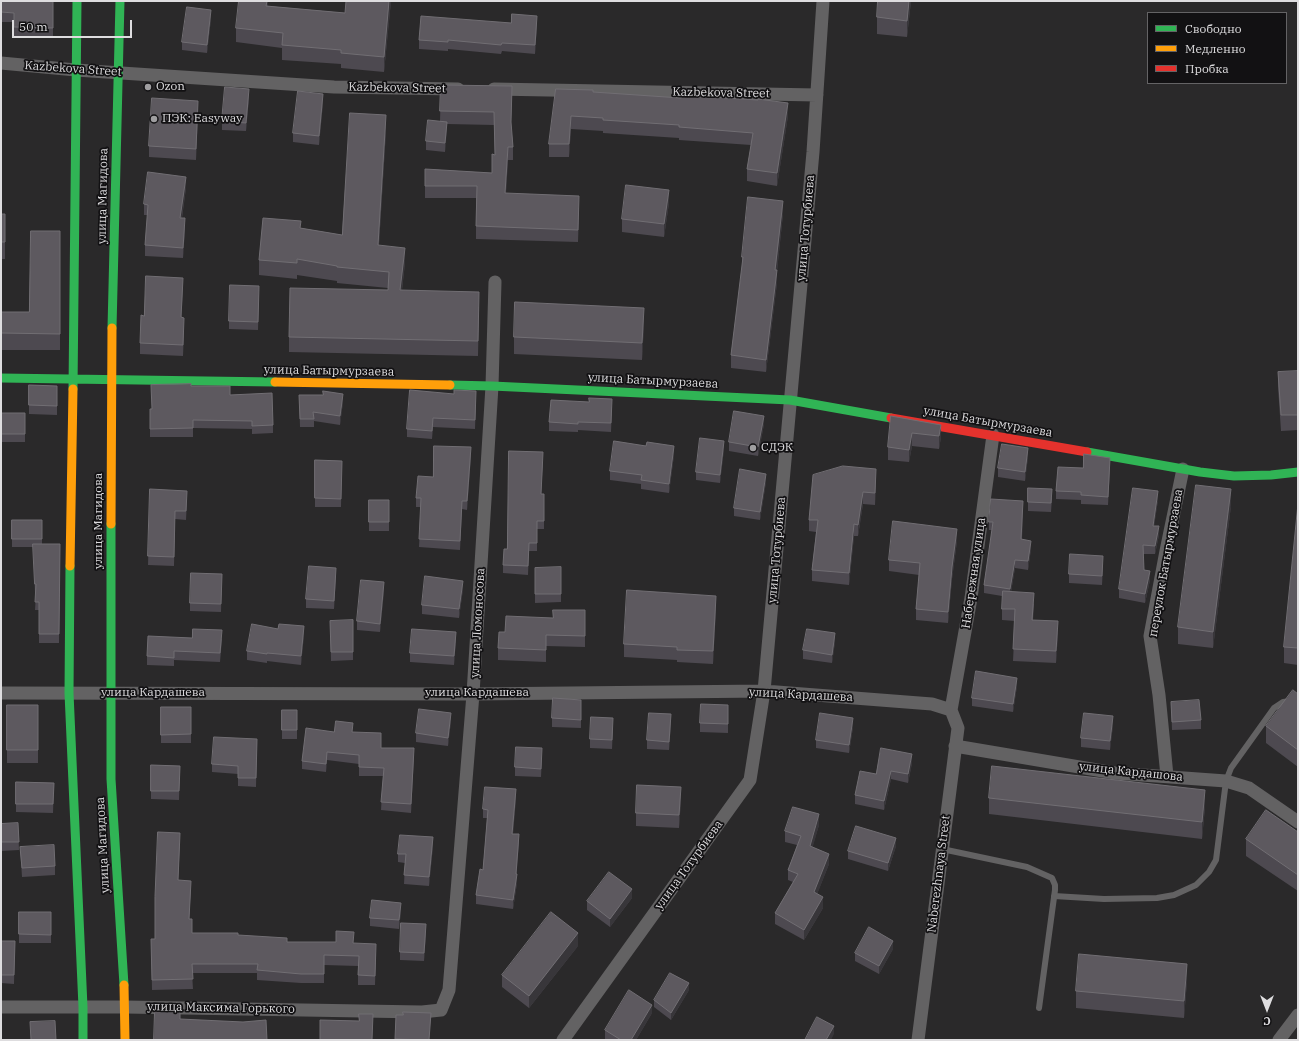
<!DOCTYPE html>
<meta charset="utf-8">
<style>
body{margin:0}
#map{position:relative;width:1299px;height:1041px;overflow:hidden;background:#2a292a;font-family:"IBM Plex Serif",serif}
canvas{display:block}
.frame{position:absolute;inset:0;border:2px solid #dedddf;pointer-events:none}
.legend{position:absolute;left:1147px;top:12px;width:140px;height:72px;box-sizing:border-box;background:#121113;border:1px solid #646365;margin:0;padding:5px 7px;list-style:none;font-size:12px;color:#dedddf}
.legend li{display:flex;align-items:center;gap:8px;height:20px}
.legend b{width:20px;border:1px solid #646365}
.north{position:absolute;left:1247px;top:989px;width:40px;height:40px;-webkit-text-stroke:3px #121113;paint-order:stroke;rotate:180deg;font-size:11px;font-weight:700;line-height:16px;text-align:center;color:#dedddf}
.north::after{content:'';display:block;margin:auto;width:14px;height:18px;background:#dedddf;clip-path:polygon(50% 0,100% 100%,50% 72%,0 100%)}
.scale{position:absolute;left:12px;top:20px;width:120px;height:18px;box-sizing:border-box;border:2px solid #dedddf;border-top:0;padding-left:5px;font-size:12px;line-height:14px;white-space:nowrap;color:#dedddf;-webkit-text-stroke:3px #121113;paint-order:stroke}
</style>
<div id="map">
<canvas width="1299" height="1041"></canvas>
<div class="frame"></div>
<ul class="legend">
<li><b style="height:5px;background:#30b455"></b>Свободно</li>
<li><b style="height:5px;background:#ff9f0a"></b>Медленно</li>
<li><b style="height:5px;background:#e5322d"></b>Пробка</li>
</ul>
<div class="north">С</div>
<div class="scale">50 m</div>
</div>
<script>
const c = document.querySelector('canvas').getContext('2d');
c.lineJoin = 'round';
function strokePath(path, color, width, dash) { c.strokeStyle = color; c.lineWidth = width; c.lineCap = dash ? 'butt' : 'round'; c.setLineDash(dash || []); c.stroke(path); }
function fillPath(path, color) { c.fillStyle = color; c.fill(path, 'evenodd'); }
function drawText(font, color, halo, rows, align = 'center') {
  c.font = font + ' "IBM Plex Serif",serif'; c.lineWidth = 3.5; c.setLineDash([]); c.textBaseline = 'middle'; c.strokeStyle = halo; c.fillStyle = color; for (const [text, x, y, turn = 0] of rows) {
    c.save(); c.translate(x, y); c.rotate((+turn || 0) * Math.PI / 180); c.textAlign = isNaN(turn) ? turn : align; if (halo) c.strokeText(text, 0, 0); c.fillText(text, 0, 0); c.restore();
  }
}
const lane = new Path2D(`
 M942,849L1027,867L1052,878L1055,885V890L1039,1008
 M1054,896L1104,899L1157,898L1174,895L1196,885L1209,872L1216,860L1226,781L1231,768L1274,708L1283,702L1298,700`);
const street = new Path2D(`
 M1,63L76,70L334,87L458,89
 M494,89L817,95
 M1,693L473,694L764,691L932,704L951,710
 M955,746L1115,773L1226,781L1249,788L1298,822
 M1167,776L1159,695L1150,636L1166,551L1183,469
 M1,1007H125L422,1012L441,1010L449,990L473,694L492,386L495,282
 M563,1040L750,780L764,691L813,152L823,1
 M918,1040L958,728L951,710L971,598L993,435
 M1279,1040L1298,1015`);
const fast = new Path2D(`
 M112,328L120,1
 M1,378L275,382
 M450,385L492,386L790,400L891,418
 M73,389L77,1
 M1087,452L1200,472L1234,476L1271,475L1298,472
 M111,524V779L124,985
 M70,566L69,693L83,1007V1040`);
const slow = new Path2D(`
 M275,382L450,385
 M111,524L112,328
 M70,566L73,389
 M124,985L125,1040`);
const jam = new Path2D(`
 M891,418L1087,452`);
const wall = new Path2D(`
 M1,1H53V38L14,37V22H1Z
 M268,1V6L345,13L391,1L384,72L341,68V64L282,60V48L236,42V28Z
 M878,1H911L907,37L877,34V17Z
 M211,19L207,53L182,50V42Z
 M511,23L537,25L535,54L502,51L501,54L448,49V51L419,49V40Z
 M441,85L512,86L511,125L513,147V160H508L506,193L579,208L578,242L476,239V198H425V169L492,173L495,155L494,125L447,124L445,152L426,150V141L440,121Z
 M556,89L593,92L788,116L777,186L747,181V169L751,145L679,140V138L603,133V131L571,129L569,157H549V144Z
 M249,98L246,131L222,130V121Z
 M323,103L319,145L293,142V133Z
 M198,112L196,160L149,157V146Z
 M386,131L379,245L405,263L402,290L479,307L478,356L289,352V337L388,290V288L337,283V281L297,275V279L259,275V260L301,228L342,235Z
 M186,188L182,218L185,229L183,258L145,256V245L148,215H144V204Z
 M669,203L664,237L622,232V219Z
 M1,214H5V259H1Z
 M783,214L777,271V283L766,372L731,368V355L742,268V257Z
 M60,231V350H1V312H29Z
 M183,289L181,317L184,329L183,356L140,354V343L144,316Z
 M259,295L258,330L229,329V321Z
 M644,325L642,360L514,354V337Z
 M1298,371V430L1281,431L1278,387V372Z
 M29,385L57,386V415L29,414Z
 M191,386L230,395L273,425V433L252,434V429L193,428V437H150V409H151Z
 M299,395L343,402L340,425L314,421V427H300Z
 M476,400L475,429L433,427L432,439L407,437V429Z
 M612,407L611,432L578,430V432L549,431V422Z
 M1,413H25V442H1Z
 M891,416L941,437L939,449L912,446L909,462L888,460V447Z
 M764,424L758,456L729,451V442Z
 M724,449L720,483L696,480V472Z
 M674,455L669,493L641,489V484L610,480V471Z
 M471,456L467,510L462,509L460,550L419,547L421,507H416V498L433,477Z
 M1028,457L1025,481L998,477V468Z
 M315,460L342,461L341,507H315Z
 M543,461L541,494H544V529H537V551H529L528,575L503,573V565L507,549Z
 M1110,467L1108,505L1081,504V500L1056,499V491L1083,468Z
 M876,480L875,505L863,504L858,536H854L849,585L812,581V570L816,532L809,531V520Z
 M766,482L760,520L734,516V508Z
 M150,489L187,499L186,520L175,519L174,566L148,565Z
 M1052,498L1051,512L1028,511V502Z
 M369,500H389V531H369Z
 M1158,500L1154,526L1159,535L1155,554H1143L1144,570L1150,580L1145,603L1119,598V589Z
 M1298,504V665L1284,663V647Z
 M1231,506L1213,648L1178,644V627Z
 M1023,510L1022,539L1031,549L1028,570L1015,568L1011,592L1034,604L1033,620L1058,633L1056,663L1013,661L1015,621L1002,620V596L984,593V585L992,530H989V522Z
 M12,520H42V544H60L59,643H39V610H35L36,593H35L33,547H12Z
 M957,541L952,579L948,623L916,620V609L919,575L889,571V560Z
 M1103,564L1102,585L1069,583V574Z
 M561,567V602L535,603V568Z
 M222,574L221,612L190,611V603Z
 M336,576L334,609L306,608V599Z
 M463,589L459,618L422,614V605Z
 M384,591L380,632L357,630V621Z
 M716,609L713,664L677,662V660L624,657V644Z
 M585,610V647L546,646V662L498,660V648L505,632L553,618Z
 M353,620V660L331,661L330,621Z
 M304,635L301,665L267,661V663L247,660V651Z
 M222,639L220,662L174,660V666L147,665V656Z
 M456,640L454,665L410,662V653Z
 M835,642L832,663L803,659V650Z
 M1017,686L1013,712L972,706V698Z
 M1298,694V767L1266,743V726Z
 M1171,702L1201,720V729L1172,730Z
 M7,705H38V763H7Z
 M161,707H191V743H161Z
 M581,708V728L552,727V718Z
 M282,710H297V739H282Z
 M728,713V733L700,732V723Z
 M451,721L448,746L416,742V733Z
 M671,723L669,750L647,749V740Z
 M1113,725L1110,750L1081,747V738Z
 M613,727L612,749L590,748V739Z
 M853,727L849,753L816,748V740Z
 M334,732H353L381,748L414,756L411,813L381,810L383,776H359V764L327,760L326,772L302,769V761Z
 M257,739L256,787L238,786V774L212,772V764Z
 M542,756L541,777L515,776V767Z
 M912,763L908,783L891,779L884,810L855,804V795L876,774Z
 M151,765L180,766L179,800L151,799Z
 M16,782L54,783L53,813L16,812Z
 M516,798L513,834L519,843L516,874L517,883L513,909L476,904V895L483,870L487,818H483V809Z
 M989,798L1205,807L1202,839L989,814Z
 M681,800L679,828L636,826V813Z
 M18,823L19,850L1,851V824Z
 M819,825L812,848L829,864L817,894L823,908L804,940L775,924V913L793,882L788,880V870L797,845L785,842V831Z
 M1298,832V891L1246,856V839Z
 M180,843L178,881L191,890L189,919L192,933L238,935L287,942L353,943L376,954L375,985H358V966L324,965V983H301L257,980V973H192L193,989L152,990L151,939H155Z
 M433,846L429,886L404,884L405,863L398,862V854Z
 M896,846L888,871L848,859V851Z
 M20,847L55,866V875L22,877Z
 M632,898L610,927L587,910V901Z
 M401,911L399,929L370,926V918Z
 M19,912H51V943H19Z
 M426,933L424,961L400,960V952Z
 M1,941H15L14,984L1,983Z
 M578,946L529,1008L502,987V975Z
 M893,949L879,974L855,961V953Z
 M1187,981L1184,1018L1076,1008V991Z
 M689,990L671,1020L654,1007V1000Z
 M652,1013L636,1040H607L605,1039V1030Z`);
const shadedWall = new Path2D(`
 M267,1H268V4L266,20Z
 M389,1H391L384,72V57Z
 M909,1H911L907,37V21Z
 M211,10V19L207,53V45Z
 M537,16V25L535,54V45Z
 M249,89V98L246,131V123Z
 M323,94V103L319,145V136Z
 M198,101V112L196,160V149Z
 M788,103V116L777,186V173Z
 M386,115V131L378,260V245Z
 M571,116V129L569,157V144Z
 M447,122V130L445,152V143Z
 M508,147V160L505,206V193Z
 M186,177V188L180,229V218Z
 M669,190V203L664,237V224Z
 M579,196V208L578,242V230Z
 M783,201V214L777,271V283L766,372V360Z
 M185,218V229L183,258V248Z
 M405,248V263L400,306V290Z
 M183,278V289L181,328V317Z
 M644,308V325L642,360V343Z
 M184,318V329L183,356V345Z
 M343,394V402L340,425V416Z
 M764,416V424L758,456V447Z
 M941,425V437L939,449V436Z
 M912,433V446L909,462V450Z
 M724,441V449L720,483V475Z
 M674,446V455L669,493V484Z
 M471,447V456L467,510V501Z
 M1028,448V457L1025,481V472Z
 M1110,458V467L1108,505V497Z
 M876,469V480L875,505V493Z
 M766,474V482L760,520V512Z
 M1231,489V506L1213,648V632Z
 M1158,491V500L1153,534V526Z
 M863,492V504L858,536V525Z
 M462,501V509L460,550V541Z
 M1023,501V510L1021,548V539Z
 M854,524V536L849,585V573Z
 M1159,526V535L1155,554V546Z
 M957,529V541L952,579L948,623V612L952,567Z
 M1031,541V549L1028,570V561Z
 M1103,556V564L1102,585V576Z
 M1015,560V568L1010,598V589Z
 M336,568V576L334,609V601Z
 M1150,571V580L1145,603V594Z
 M463,581V589L459,618V609Z
 M384,582V591L380,632V624Z
 M716,596V609L713,664V651Z
 M1058,621V633L1056,663V651Z
 M304,626V635L301,665V656Z
 M456,632V640L454,665V656Z
 M835,633V642L832,663V655Z
 M1017,678V686L1013,712V704Z
 M451,713V721L448,746V738Z
 M671,714V723L669,750V742Z
 M1113,716V725L1110,750V741Z
 M853,718V727L849,753V745Z
 M414,748V756L411,813V804Z
 M327,752V760L326,772V764Z
 M912,754V763L908,783V774Z
 M891,771V779L884,810V801Z
 M681,787V800L679,828V815Z
 M516,789V798L512,842V834Z
 M1205,790V807L1202,839V822Z
 M819,814V825L810,857V846Z
 M519,834V843L516,883V874Z
 M433,837V846L429,886V877Z
 M896,838V846L888,871V863Z
 M829,854V864L814,902V892Z
 M517,874V883L513,909V900Z
 M632,889V898L610,927V919Z
 M823,897V908L804,940V930Z
 M401,903V911L399,929V920Z
 M426,924V933L424,961V953Z
 M578,933V946L529,1008V996Z
 M893,941V949L879,974V966Z
 M1187,964V981L1184,1018V1001Z
 M689,983V990L671,1020V1013Z
 M652,1005V1013L636,1040H631Z
 M834,1026V1034L831,1040H826Z`);
const building = new Path2D(`
 M1,1H53V28L14,27V13L1,12Z
 M239,1H267L266,6L345,13L346,1H389L384,57L341,53V50L282,45L283,33L236,28Z
 M878,1H909L907,21L877,17Z
 M187,7L211,10L207,45L182,42Z
 M512,14L537,16L535,45L502,43L501,45L448,40V42L419,40L421,16L511,23Z
 M441,85L512,86L511,122L513,147H508L505,193L579,196L578,230L476,226L477,186H425V169L492,173V154L495,155L494,112L440,111Z
 M225,87L249,89L246,123L222,121Z
 M556,89L593,90V92L681,98V95L758,100V99L788,103L777,173L747,169L753,133L679,127V125L603,120V118L571,116L569,144H549Z
 M298,91L323,94L319,136L293,133Z
 M152,98L198,101L196,149L149,146Z
 M350,113L386,115L378,245L405,248L400,290L479,292L478,341L289,337L290,288L388,290L389,272L337,267V266L297,259V263L259,260L263,218L301,221L300,228L342,235Z
 M428,120L447,122L445,143L426,141Z
 M148,172L186,177L180,218H185L183,248L145,245L148,205L144,204Z
 M626,185L669,190L664,224L622,219Z
 M748,197L783,201L775,270H777L766,360L731,355L743,257H742Z
 M1,214H5V242H1Z
 M31,231H60V334L1,333V312H29Z
 M146,276L183,278L181,317L184,318L183,345L140,343L141,315L144,316Z
 M230,285L259,286L258,322L229,321Z
 M515,302L644,308L642,343L514,337Z
 M1298,371V415H1281L1278,372Z
 M191,384V386H230V395L272,393L273,425L252,426V421L193,420V428L150,429V409H152L151,385Z
 M29,385L57,386V406L29,405Z
 M410,390L454,394V390L476,391L475,420L433,418L432,431L407,429Z
 M323,391L343,394L340,416L313,412L314,419H300L299,395H323Z
 M589,398L612,399L611,423L578,422V424L549,422L551,400L589,402Z
 M734,411L764,416L758,447L729,442Z
 M1,413H25V434H1Z
 M891,416L941,425L939,436L912,433L909,450L888,447Z
 M700,438L724,441L720,475L696,472Z
 M614,441L646,446L647,442L674,446L669,484L641,480L642,475L610,471Z
 M1002,444L1028,448L1025,472L998,468Z
 M434,446L471,447L467,501H462L460,541L419,539L421,498H416L418,476L433,477Z
 M509,451L543,452L541,494H544V521H537V543H529L528,566L503,565L504,549H507Z
 M1084,454L1110,458L1108,497L1081,495V492L1056,491L1058,467L1083,468Z
 M315,460L342,461L341,499L315,498Z
 M843,466L876,469L875,493L863,492L858,525L854,524L849,573L812,570L818,520H809L813,475Z
 M740,469L766,474L760,512L734,508Z
 M1196,485L1231,489L1213,632L1178,627Z
 M1028,488L1052,489L1051,503L1028,502Z
 M1133,488L1158,491L1153,526H1159L1155,546L1143,545L1144,570L1150,571L1145,594L1119,589Z
 M150,489L187,491L186,511H175L174,557L148,556Z
 M991,499L1023,501L1021,539L1031,541L1028,561L1015,560L1010,589L984,585L993,522H989Z
 M369,500H389V522H369Z
 M1298,504V648L1284,647Z
 M12,520H42V539H12Z
 M893,521L957,529L952,567L948,612L916,609L920,563L889,560Z
 M33,544H60L59,634H39V602H35L36,584H35Z
 M1070,554L1103,556L1102,576L1069,574Z
 M309,566L336,568L334,601L306,599Z
 M561,567V594H535V568Z
 M191,573L222,574L221,604L190,603Z
 M425,576L463,581L459,609L422,605Z
 M361,580L384,582L380,624L357,621Z
 M627,590L716,596L713,651L677,650V647L624,644Z
 M1003,591L1034,593L1032,620L1058,621L1056,651L1013,649L1015,609H1002Z
 M553,610H585V636L546,635V650L498,648L499,632H505L506,616L553,618Z
 M353,620V652H331L330,621Z
 M252,624L278,629L279,624L304,626L301,656L267,653V654L247,651Z
 M193,629L222,630L220,653L174,651V658L147,656L148,636L192,638Z
 M412,629L456,632L454,656L410,653Z
 M807,629L835,633L832,655L803,650Z
 M976,671L1017,678L1013,704L972,698Z
 M1293,690L1298,694V750L1266,726Z
 M553,698L581,700V720L552,718Z
 M1199,700L1201,720L1172,722L1171,702Z
 M701,704L728,705V724L700,723Z
 M7,705H38V750H7Z
 M161,707H191V734L161,735Z
 M419,709L451,713L448,738L416,733Z
 M282,710H297V730H282Z
 M649,713L671,714L669,742L647,740Z
 M820,713L853,718L849,745L816,740Z
 M1084,713L1113,716L1110,741L1081,738Z
 M591,717L613,718L612,740L590,739Z
 M336,721L353,723L352,732L381,733V748H414L411,804L381,802L384,768L359,767V755L327,752L326,764L302,761L306,728L334,732Z
 M214,737L257,739L256,778H238V766L212,764Z
 M516,747L542,748L541,769L515,767Z
 M881,748L912,754L908,774L891,771L884,801L855,795L860,771L876,774Z
 M151,765L180,766L179,791H151Z
 M992,766L1205,790L1202,822L989,798Z
 M16,782L54,783L53,804H16Z
 M637,785L681,787L679,815L636,813Z
 M485,787L516,789L512,834H519L516,874H517L513,900L476,895L480,869L483,870L488,810L483,809Z
 M793,807L819,814L810,846L829,854L814,892L823,897L804,930L775,913L798,874L788,870L801,836L785,831Z
 M1266,810L1298,832V875L1246,839Z
 M18,823L19,842H1V824Z
 M856,826L896,838L888,863L848,851Z
 M158,832L180,833L178,880L191,881L189,919H192V933H238V935L287,938V942H336V931L354,932L353,943L376,944L375,976L358,975L359,956L324,955V974H301L257,970L258,964H192L193,979L152,980L151,939H155V897Z
 M400,835L433,837L429,877L404,875L406,854H398Z
 M54,845L55,866L22,868L20,847Z
 M609,872L632,889L610,919L587,901Z
 M372,900L401,903L399,920L370,918Z
 M19,912H51V935L19,934Z
 M551,912L578,933L529,996L502,975Z
 M401,923L426,924L424,953L400,952Z
 M869,927L893,941L879,966L855,953Z
 M1,941H15L14,975H1Z
 M1079,954L1187,964L1184,1001L1076,991Z
 M670,973L689,983L671,1013L654,1000Z
 M629,990L652,1005L631,1040H621L605,1030Z
 M155,1011L180,1012V1019L243,1022L266,1020L267,1040H154Z
 M403,1012L431,1013L429,1040L395,1039L396,1015H403Z
 M359,1014H373L372,1040H320V1020L359,1021Z
 M817,1017L834,1026L826,1040H805Z
 M55,1021L56,1040H31L30,1022Z`);
const markers = [
 [148,87,4,"#9f9ea0"],
 [154,119,4,"#9f9ea0"],
 [753,448,4,"#9f9ea0"]
];
const streetNames = [
 ["Kazbekova Street",73,69,4],
 ["Kazbekova Street",397,88,1],
 ["Kazbekova Street",721,93,1],
 ["улица Магидова",103,196,-89],
 ["улица Тотурбиева",806,228,-85],
 ["улица Батырмурзаева",329,371,1],
 ["улица Батырмурзаева",653,381,3],
 ["улица Батырмурзаева",988,422,10],
 ["улица Магидова",99,521,-90],
 ["улица Тотурбиева",777,550,-85],
 ["переулок Батырмурзаева",1166,563,-80],
 ["Набережная улица",974,573,-82],
 ["улица Ломоносова",478,623,-87],
 ["улица Кардашева",153,693],
 ["улица Кардашева",477,693],
 ["улица Кардашева",801,695,3],
 ["улица Кардашова",1131,772,6],
 ["улица Магидова",103,845,-93],
 ["улица Тотурбиева",689,865,-54],
 ["Naberezhnaya Street",939,874,-83],
 ["улица Максима Горького",221,1008,1]
];
const poiNames = [
 ["Ozon",156,87],
 ["ПЭК: Easyway",162,119],
 ["СДЭК",761,448]
];
strokePath(lane, '#636263', 6);
strokePath(street, '#636263', 13);
strokePath(fast, '#30b455', 9);
strokePath(slow, '#ff9f0a', 9);
strokePath(jam, '#e5322d', 9);
fillPath(wall, '#4d4950');
fillPath(shadedWall, '#38363a');
fillPath(building, '#5d595f');
strokePath(building, '#716e73', 1);
for (const [x, y, r, color] of markers) { const dot = new Path2D(); dot.arc(x, y, r, 0, 2 * Math.PI); c.fillStyle = color; c.fill(dot); strokePath(dot, '#121113', 1.5); }
drawText('12px', '#dedddf', '#121113', streetNames);
drawText('12px', '#dedddf', '#121113', poiNames, 'left');
</script>
